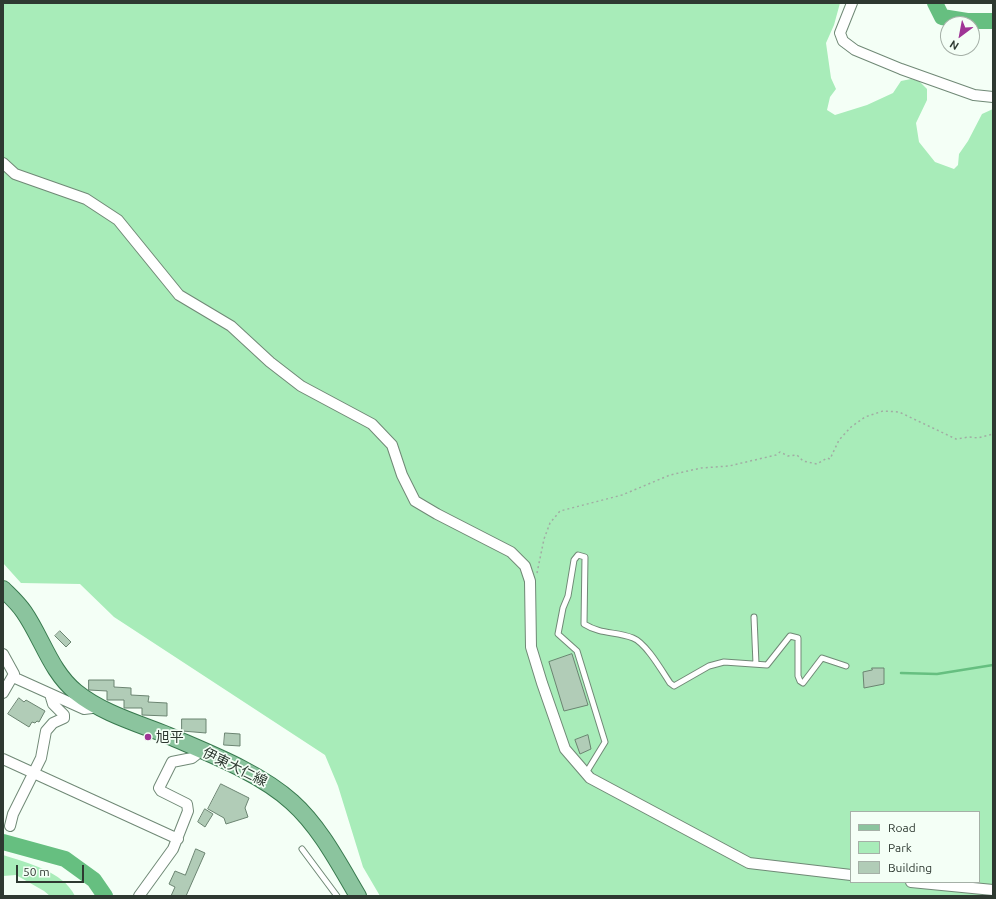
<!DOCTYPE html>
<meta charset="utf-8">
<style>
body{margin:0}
#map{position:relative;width:996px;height:899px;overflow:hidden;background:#f4fff6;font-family:Ubuntu,sans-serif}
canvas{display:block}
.frame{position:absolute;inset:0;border:4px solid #2e3931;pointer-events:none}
.legend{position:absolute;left:850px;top:811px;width:130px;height:72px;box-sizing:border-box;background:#f4fff6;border:1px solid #a5b0a7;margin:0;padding:5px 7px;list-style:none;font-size:12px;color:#2e3931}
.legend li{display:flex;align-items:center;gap:8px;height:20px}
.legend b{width:20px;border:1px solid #a5b0a7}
.north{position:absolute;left:940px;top:16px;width:40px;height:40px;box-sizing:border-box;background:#f4fff6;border:1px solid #a5b0a7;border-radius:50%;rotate:212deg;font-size:11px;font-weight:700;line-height:16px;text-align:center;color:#2e3931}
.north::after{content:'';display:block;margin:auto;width:14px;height:18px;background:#9f3596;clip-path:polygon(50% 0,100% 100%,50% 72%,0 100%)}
.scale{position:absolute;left:16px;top:865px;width:68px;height:18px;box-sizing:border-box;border:2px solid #2e3931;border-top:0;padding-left:5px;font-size:12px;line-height:14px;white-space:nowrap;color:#2e3931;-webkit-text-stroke:3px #f4fff6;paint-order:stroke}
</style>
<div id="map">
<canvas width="996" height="899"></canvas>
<div class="frame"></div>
<ul class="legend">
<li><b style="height:5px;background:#8bc49e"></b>Road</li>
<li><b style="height:11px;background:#a8ecb9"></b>Park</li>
<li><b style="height:11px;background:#b1ccb7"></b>Building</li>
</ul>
<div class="north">N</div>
<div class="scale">50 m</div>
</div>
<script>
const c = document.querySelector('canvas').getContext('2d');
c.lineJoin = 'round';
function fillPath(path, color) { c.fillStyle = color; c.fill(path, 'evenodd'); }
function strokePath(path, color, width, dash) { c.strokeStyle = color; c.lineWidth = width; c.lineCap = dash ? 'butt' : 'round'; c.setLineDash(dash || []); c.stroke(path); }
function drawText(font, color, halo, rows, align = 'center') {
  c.font = font + ' Ubuntu,"Noto Sans JP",sans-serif'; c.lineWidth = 3.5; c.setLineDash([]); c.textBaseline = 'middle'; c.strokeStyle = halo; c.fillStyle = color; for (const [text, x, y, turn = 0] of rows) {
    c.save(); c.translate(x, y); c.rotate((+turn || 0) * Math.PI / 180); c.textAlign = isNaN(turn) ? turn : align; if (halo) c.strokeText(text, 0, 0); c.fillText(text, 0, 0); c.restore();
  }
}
const green = new Path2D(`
 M3,3H840L834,25L826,43L831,78L836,89L830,97L827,110L835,115L867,105L893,93L901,81L911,79L919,81L927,89V100L916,123L919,142L935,162L954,169L958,165L959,154L968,141L982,114L993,109V896H380L363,867L338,786L325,755L114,617L80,584L21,583L3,563ZM851,812H979V882H851Z
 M3,855C27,863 63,871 75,896H50L44,891L16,875L3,876Z`);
const stream = new Path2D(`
 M901,673L937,674L993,665`);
const river = new Path2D(`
 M935,3L942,17L967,21H993
 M3,842L65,859L94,880L105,896`);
const building = new Path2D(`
 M60,631L71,642L66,647L55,636Z
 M572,654L588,705L564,711L549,662Z
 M872,668H884V684L864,688L863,672L872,670Z
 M89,680H114V687L131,688V695L149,696L148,702L167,703V716L142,715V708H124V700H107V691L89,690Z
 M19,698L24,702L26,700L45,711L39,722L37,721L35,723L32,722L29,727L8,714Z
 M182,719H206V733L182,731Z
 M225,733L240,734V746L224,745Z
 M588,735L591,749L580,754L575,740Z
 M221,784L249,798L245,808L248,817L226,824L224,818L208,809Z
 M205,809L213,814L205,827L198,822Z
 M196,849L205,853L186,896H171L175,887L169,884L175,871L185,875Z`);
const path = new Path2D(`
 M537,573L544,539L550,523L560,511L622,495L670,475L701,468L729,466L776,455L780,452L788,456L797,455L803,461L817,464L827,458L830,459L839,440L851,427L865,417L883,411L899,412L956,439L969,437L978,438L993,434`);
const lane = new Path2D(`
 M754,617L756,664
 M586,773L605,742L577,651L558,634L563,608L568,596L574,560L578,555L585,557L584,624C602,635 615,631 633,638C646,643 662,671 670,683L674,686L709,666L724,662L767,665L790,636L798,638V676L800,681L803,683L822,658L846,666
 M302,849L337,896`);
const street = new Path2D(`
 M852,3L840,33L843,41L855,50L901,69L974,95L993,97
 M3,163L15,174L86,199L118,220L179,295L231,326L270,362L301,386L372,424L392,445L402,475L415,501L437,514L511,552L525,566L530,581L531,647L542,683L565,749L590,778L749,863L851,875
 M3,654L14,674L3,693
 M13,677L84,709L100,707
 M3,759L178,839
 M10,826L13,814L41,758L46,731L53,723L64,718V715L53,704L50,694
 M911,882L993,890
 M139,896L173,849L188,811L187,804L161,791L159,788L172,762L192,758L201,751`);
const primary = new Path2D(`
 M3,589C10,596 18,603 24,612C42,638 51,672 76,692C102,713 137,723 167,735C208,753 259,772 292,802C320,827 339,864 358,896`);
const markers = [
 [148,737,4,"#9f3596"]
];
const poiNames = [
 ["旭平",156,737]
];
const streetNames = [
 ["伊東大仁線",235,767,26]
];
fillPath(green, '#a8ecb9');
strokePath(stream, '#66bf80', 2.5);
strokePath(river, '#66bf80', 16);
fillPath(building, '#b1ccb7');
strokePath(building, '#6b8471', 1);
strokePath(lane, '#708976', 7);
strokePath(street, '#708976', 12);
strokePath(primary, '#38794e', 18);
strokePath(path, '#a1aca3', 1.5, [2, 3]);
strokePath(lane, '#fff', 5);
strokePath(street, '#fff', 10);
strokePath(primary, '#8bc49e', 16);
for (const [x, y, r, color] of markers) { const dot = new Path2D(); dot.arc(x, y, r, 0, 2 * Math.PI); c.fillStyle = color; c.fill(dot); strokePath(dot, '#f4fff6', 1.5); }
drawText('14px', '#2e3931', '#f4fff6', poiNames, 'left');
drawText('14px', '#2e3931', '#f4fff6', streetNames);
</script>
